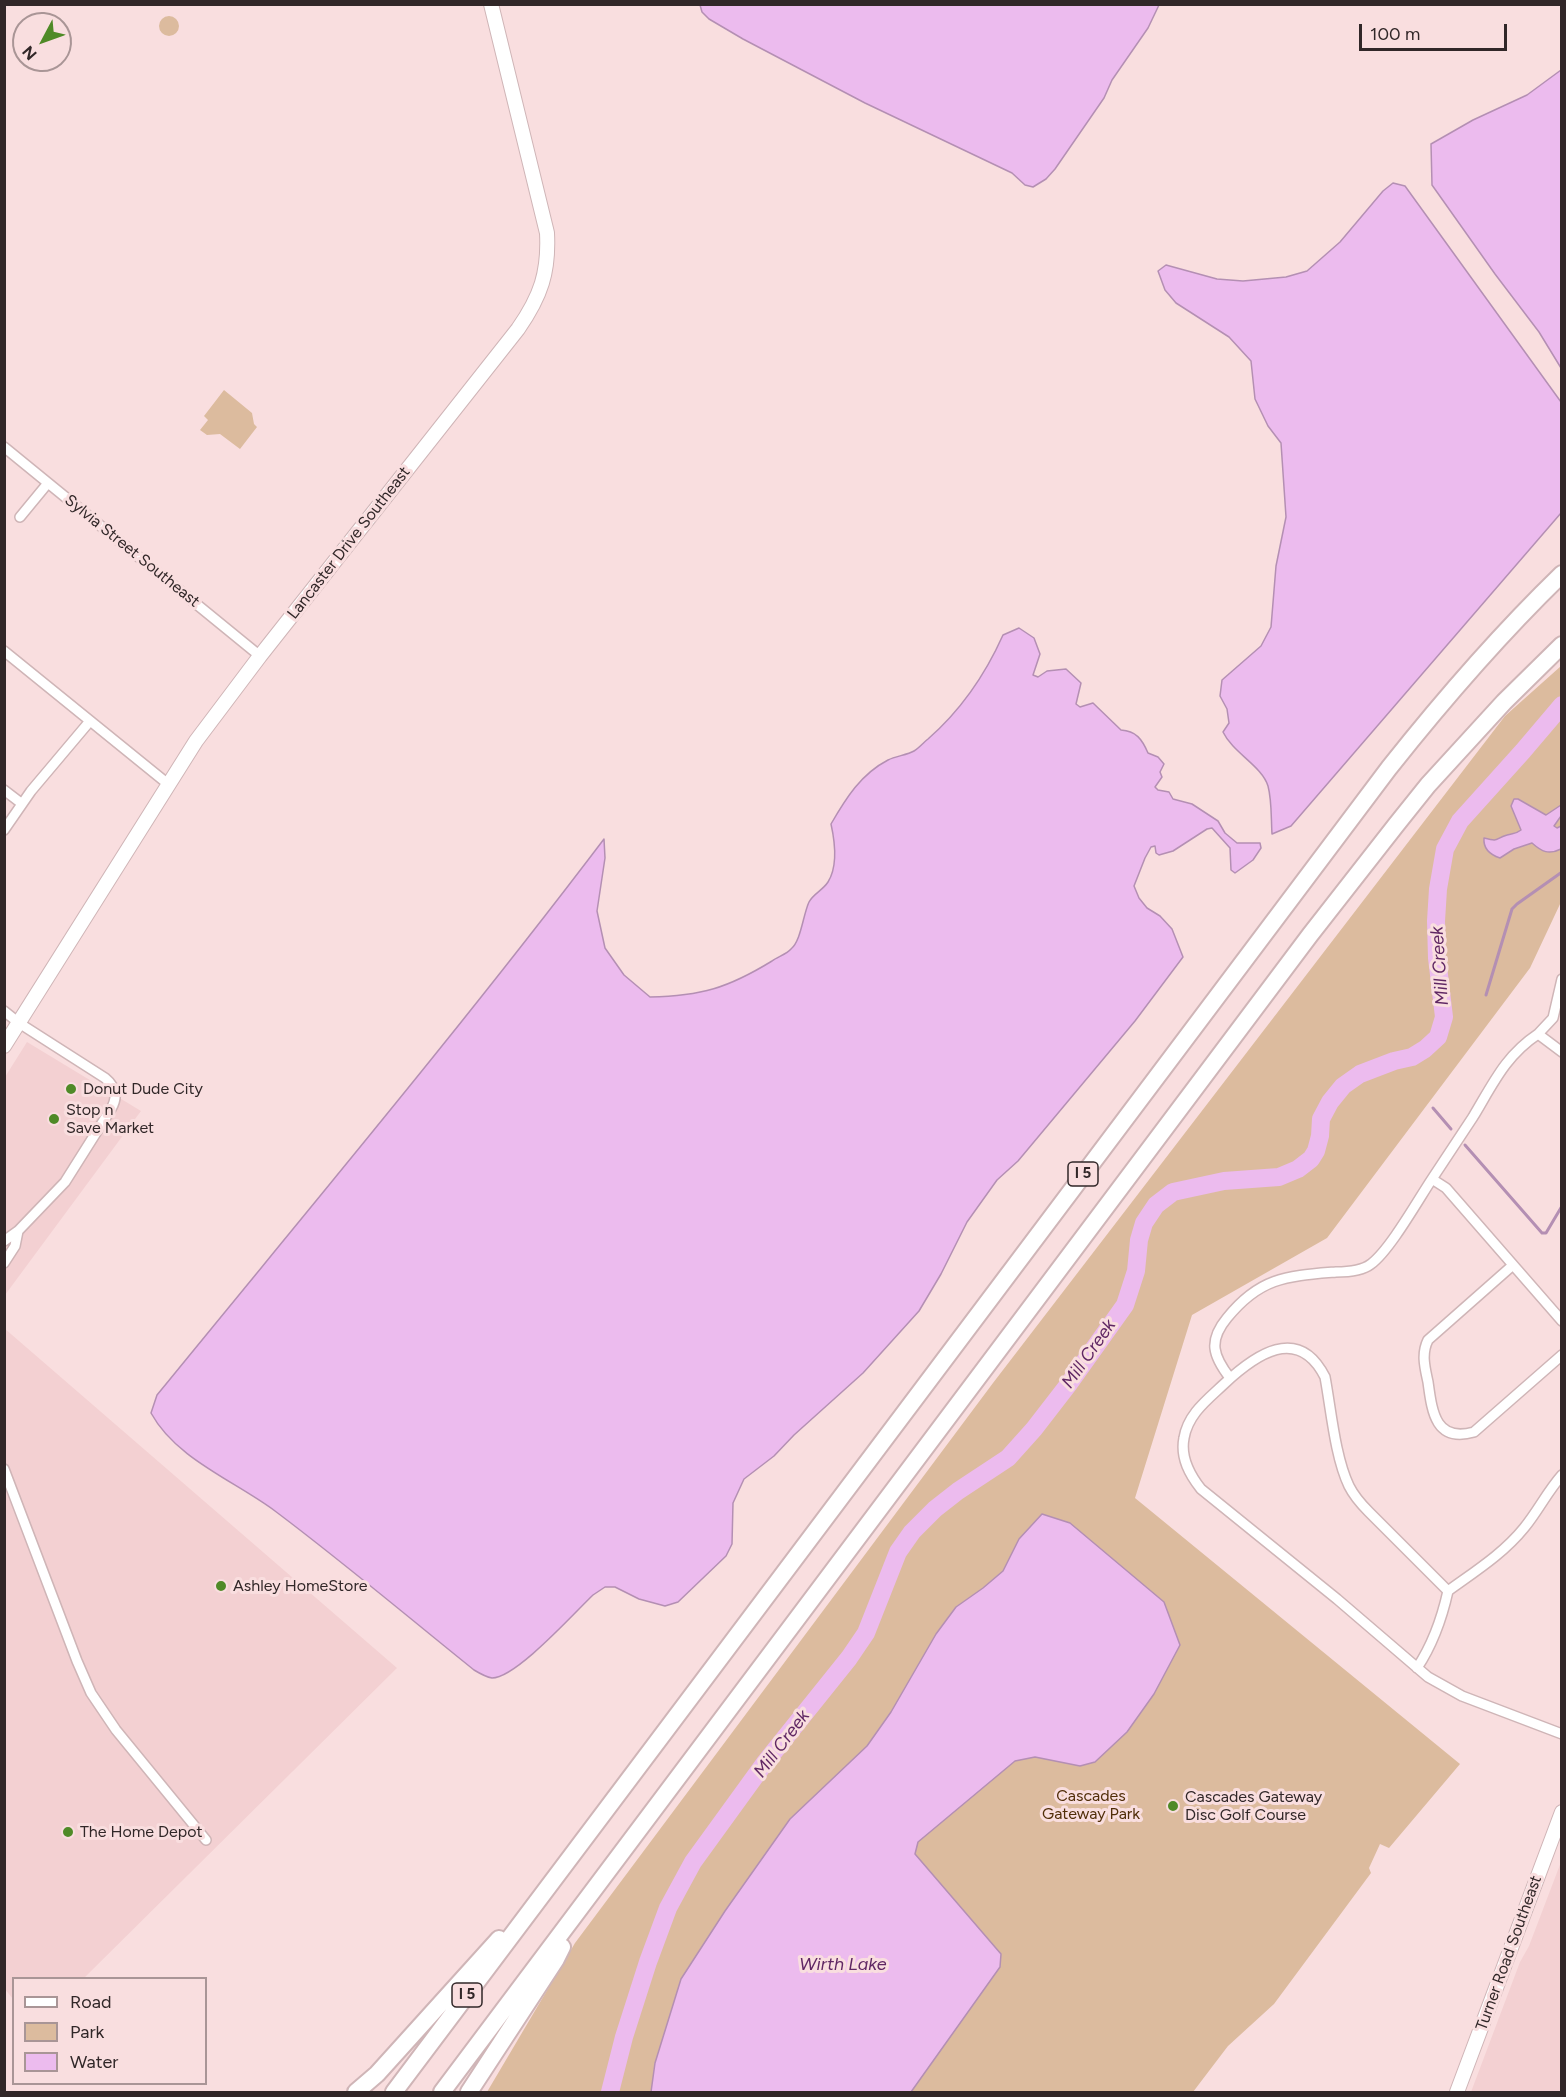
<!DOCTYPE html>
<style>
body{margin:0}
#map{position:relative;width:1566px;height:2097px;overflow:hidden;background:#f9dedf;font-family:Figtree,sans-serif}
canvas{display:block}
.frame{position:absolute;inset:0;border:6px solid #312728;pointer-events:none}
.legend{position:absolute;left:12px;top:1977px;width:195px;height:108px;box-sizing:border-box;background:#f9dedf;border:2px solid #a99596;margin:0;padding:8px 10px;list-style:none;font-size:18px;color:#312728}
.legend li{display:flex;align-items:center;gap:12px;height:30px}
.legend b{width:30px;border:2px solid #a99596}
.north{position:absolute;left:12px;top:12px;width:60px;height:60px;box-sizing:border-box;background:#f9dedf;border:2px solid #a99596;border-radius:50%;rotate:229deg;font-size:16px;font-weight:700;line-height:24px;text-align:center;color:#312728}
.north::after{content:'';display:block;margin:auto;width:21px;height:27px;background:#4f8a27;clip-path:polygon(50% 0,100% 100%,50% 72%,0 100%)}
.scale{position:absolute;left:1359px;top:24px;width:148px;height:27px;box-sizing:border-box;border:3px solid #312728;border-top:0;padding-left:8px;font-size:18px;line-height:21px;white-space:nowrap;color:#312728;-webkit-text-stroke:4px #f9dedf;paint-order:stroke}
</style>
<div id="map">
<canvas width="1566" height="2097"></canvas>
<div class="frame"></div>
<ul class="legend">
<li><b style="height:8px;background:#fff"></b>Road</li>
<li><b style="height:16px;background:#dcbb9e"></b>Park</li>
<li><b style="height:16px;background:#ecbbee"></b>Water</li>
</ul>
<div class="north">N</div>
<div class="scale">100 m</div>
</div>
<script>
const c = document.querySelector('canvas').getContext('2d');
c.lineJoin = 'round';
function fillPath(path, color) { c.fillStyle = color; c.fill(path, 'evenodd'); }
function strokePath(path, color, width, dash) { c.strokeStyle = color; c.lineWidth = width; c.lineCap = dash ? 'butt' : 'round'; c.setLineDash(dash || []); c.stroke(path); }
function drawText(font, color, halo, rows, align = 'center') {
  c.font = font + ' Figtree,sans-serif'; c.lineWidth = 6; c.setLineDash([]); c.textBaseline = 'middle'; c.strokeStyle = halo; c.fillStyle = color; for (const [text, x, y, turn = 0] of rows) {
    c.save(); c.translate(x, y); c.rotate((+turn || 0) * Math.PI / 180); c.textAlign = isNaN(turn) ? turn : align; if (halo) c.strokeText(text, 0, 0); c.fillText(text, 0, 0); c.restore();
  }
}
const built = new Path2D(`
 M27,1042L141,1111L5,1295V1077Z
 M4,1328L397,1668L84,1978H14L13,1999L4,1988Z
 M1561,1862V2092H1471L1520,1962L1529,1946Z`);
const green = new Path2D(`
 M159 26a10 10 0 1 1 20 0a10 10 0 1 1-20 0Z
 M224,390L252,413L254,424L257,427L240,449L220,434L207,435L200,430L208,420L204,416Z
 M1561,666V902L1530,968L1327,1238L1192,1315L1135,1498L1460,1764L1389,1848L1380,1844L1369,1868L1371,1873L1274,2004L1228,2046L1193,2092H487L575,1943L993,1383L1505,716Z`);
const water = new Path2D(`
 M700,5V4L1159,5L1148,28L1112,80L1104,98L1055,169L1046,179L1033,187L1025,185L1012,173L865,103L743,39L709,19L702,12Z
 M1561,70V368L1539,332L1495,274L1432,185L1431,144L1473,120L1527,95Z
 M1393,183L1405,186L1561,402V513L1291,826L1272,834C1271,819 1272,801 1268,786C1262,766 1233,753 1223,732L1229,723L1227,709L1220,696L1222,680L1261,646L1271,627L1276,566L1286,517L1281,443L1268,426L1255,399L1251,361L1229,337L1176,303L1165,290L1158,271L1166,265L1217,279L1243,281L1286,277L1307,271L1340,242L1383,191Z
 M1019,628L1034,638L1040,654L1033,675L1038,677L1047,671L1066,669L1081,683L1076,704L1080,707L1093,703L1121,730C1136,731 1142,739 1148,753L1158,757L1164,764L1160,772L1162,777L1155,787L1158,790L1169,792L1173,799L1192,804L1218,821L1225,833L1237,843H1260L1261,848L1253,860L1235,873L1231,870L1230,848L1212,828L1207,829L1173,851L1159,855L1156,853L1155,846L1151,847L1145,858L1134,886L1139,898L1147,908L1160,916L1172,929L1183,957L1135,1021L1018,1161L997,1180L967,1222L941,1274L919,1311L863,1373L794,1435L774,1456L744,1479L733,1503L732,1544L726,1556L678,1602L665,1606L639,1599L615,1587H605L593,1595C574,1613 516,1678 492,1678C486,1677 479,1673 474,1670C408,1617 343,1562 275,1511C235,1481 176,1459 151,1413L157,1395C307,1211 460,1029 604,839L605,858L597,911L605,948L624,975L650,997C701,996 728,988 772,961C777,957 787,954 791,949C801,941 803,915 809,902C813,894 823,890 828,882C838,866 835,842 831,824C846,798 861,774 888,760C896,756 907,755 914,751C919,748 924,742 928,739C960,711 986,673 1003,635Z
 M1514,799H1518L1546,815L1561,805V816L1554,826L1557,828L1561,826V849C1549,855 1542,852 1532,843L1514,849L1500,858C1491,855 1483,849 1484,838C1500,842 1494,839 1507,835C1513,833 1516,834 1521,830L1511,806Z
 M1042,1514L1070,1523L1164,1602L1180,1645L1154,1694L1127,1732L1095,1762L1080,1766L1035,1757L1015,1761L918,1842L915,1854L1001,1954L1000,1967L911,2092H651L655,2063L681,1979L725,1911L790,1819L867,1746L891,1712L936,1634L956,1607L983,1588L1003,1571L1019,1539Z`);
const stream = new Path2D(`
 M1486,995L1512,909L1517,904L1562,872
 M1433,1108L1451,1129
 M1465,1145L1542,1233H1546L1562,1206`);
const river = new Path2D(`
 M610,2092L624,2037L648,1962L668,1908L693,1862L764,1764L849,1658L866,1633L898,1552L912,1532L935,1509L958,1491L1008,1458L1034,1429L1068,1385L1125,1305L1136,1271L1139,1240L1144,1223L1156,1205L1173,1192L1224,1181L1279,1177L1298,1169L1311,1159L1316,1151L1320,1136L1321,1119L1330,1102L1343,1086L1360,1074L1394,1061L1412,1057L1425,1049L1438,1037L1444,1017L1437,958L1436,921L1438,889L1445,849L1460,821L1523,751L1562,705`);
const minor = new Path2D(`
 M4,447L260,656
 M20,517L48,483
 M4,651L168,784
 M4,790L21,803
 M4,830L31,791L90,721
 M4,1011L19,1023L105,1078C116,1087 118,1097 111,1109L65,1182L18,1231L4,1241
 M1538,1034L1553,1018L1562,979
 M1432,1179C1446,1158 1460,1137 1473,1117C1493,1084 1505,1056 1538,1034L1562,1052
 M4,1263L15,1246L18,1231
 M1513,1265L1428,1340C1421,1354 1425,1368 1428,1382C1432,1411 1435,1443 1474,1432L1562,1355
 M1230,1378C1213,1356 1208,1341 1227,1318C1260,1277 1287,1276 1336,1272C1347,1272 1362,1271 1371,1264C1390,1250 1418,1200 1432,1179L1446,1188L1562,1321
 M4,1469L77,1661L91,1693L116,1730L206,1840
 M1448,1591C1474,1572 1503,1554 1524,1528C1538,1511 1547,1492 1562,1475
 M1417,1668C1433,1644 1442,1618 1448,1591L1369,1512C1361,1504 1354,1496 1349,1486C1335,1457 1331,1409 1325,1377C1298,1324 1255,1355 1224,1384C1207,1400 1188,1414 1184,1438C1180,1458 1190,1475 1201,1489L1337,1599L1428,1677L1462,1696L1562,1734`);
const secondary = new Path2D(`
 M4,1046L196,741L260,656L518,329C541,296 549,272 547,233L491,4
 M1457,2092L1562,1812`);
const motorway = new Path2D(`
 M356,2092L377,2074L499,1939
 M394,2092L1389,768C1443,700 1499,635 1562,574
 M442,2092L1310,935L1396,825L1428,785L1504,702L1562,645
 M469,2092L556,1959L562,1947`);
const markers = [
 [71,1089,6,"#4f8a27"],
 [54,1119,6,"#4f8a27"],
 [221,1586,6,"#4f8a27"],
 [1173,1806,6,"#4f8a27"],
 [68,1832,6,"#4f8a27"]
];
const shields = [
 [1083,1174,30],
 [467,1995,30]
];
const shieldNames = [
 ["I 5",1083,1174],
 ["I 5",467,1995]
];
const streetNames = [
 ["Lancaster Drive Southeast",349,543,-52],
 ["Sylvia Street Southeast",132,551,39],
 ["Turner Road Southeast",1509,1953,-70]
];
const poiNames = [
 ["Donut Dude City",83,1089],
 ["Stop n",66,1110],
 ["Save Market",66,1128],
 ["Ashley HomeStore",233,1586],
 ["Cascades Gateway",1185,1797],
 ["Disc Golf Course",1185,1815],
 ["The Home Depot",80,1832]
];
const parkNames = [
 ["Cascades",1091,1796],
 ["Gateway Park",1091,1814]
];
const waterNames = [
 ["Mill Creek",1440,966,-94],
 ["Mill Creek",1089,1354,-55],
 ["Mill Creek",782,1744,-53],
 ["Wirth Lake",843,1965]
];
fillPath(built, '#f3d0d2');
fillPath(green, '#dcbb9e');
fillPath(water, '#ecbbee');
strokePath(water, '#b48fb3', 1.5);
strokePath(stream, '#b48fb3', 3);
strokePath(river, '#ecbbee', 18);
strokePath(minor, '#cfb5b7', 12);
strokePath(secondary, '#cfb5b7', 16);
strokePath(motorway, '#cfb5b7', 20);
strokePath(minor, '#fff', 9);
strokePath(secondary, '#fff', 14);
strokePath(motorway, '#fff', 16);
for (const [x, y, r, color] of markers) { const dot = new Path2D(); dot.arc(x, y, r, 0, 2 * Math.PI); c.fillStyle = color; c.fill(dot); strokePath(dot, '#f9dedf', 2); }
for (const [x, y, w] of shields) { const box = new Path2D(); box.roundRect(x - w / 2, y - 12, w, 24, 4.5); c.fillStyle = '#f9dedf'; c.fill(box); strokePath(box, '#312728', 1.5); }
drawText('bold 15px', '#312728', null, shieldNames);
drawText('16px', '#312728', '#f9dedf', streetNames);
drawText('16px', '#312728', '#f9dedf', poiNames, 'left');
drawText('16px', '#512e09', '#f9dedf', parkNames);
drawText('italic 18px', '#602764', '#f9dedf', waterNames);
</script>
